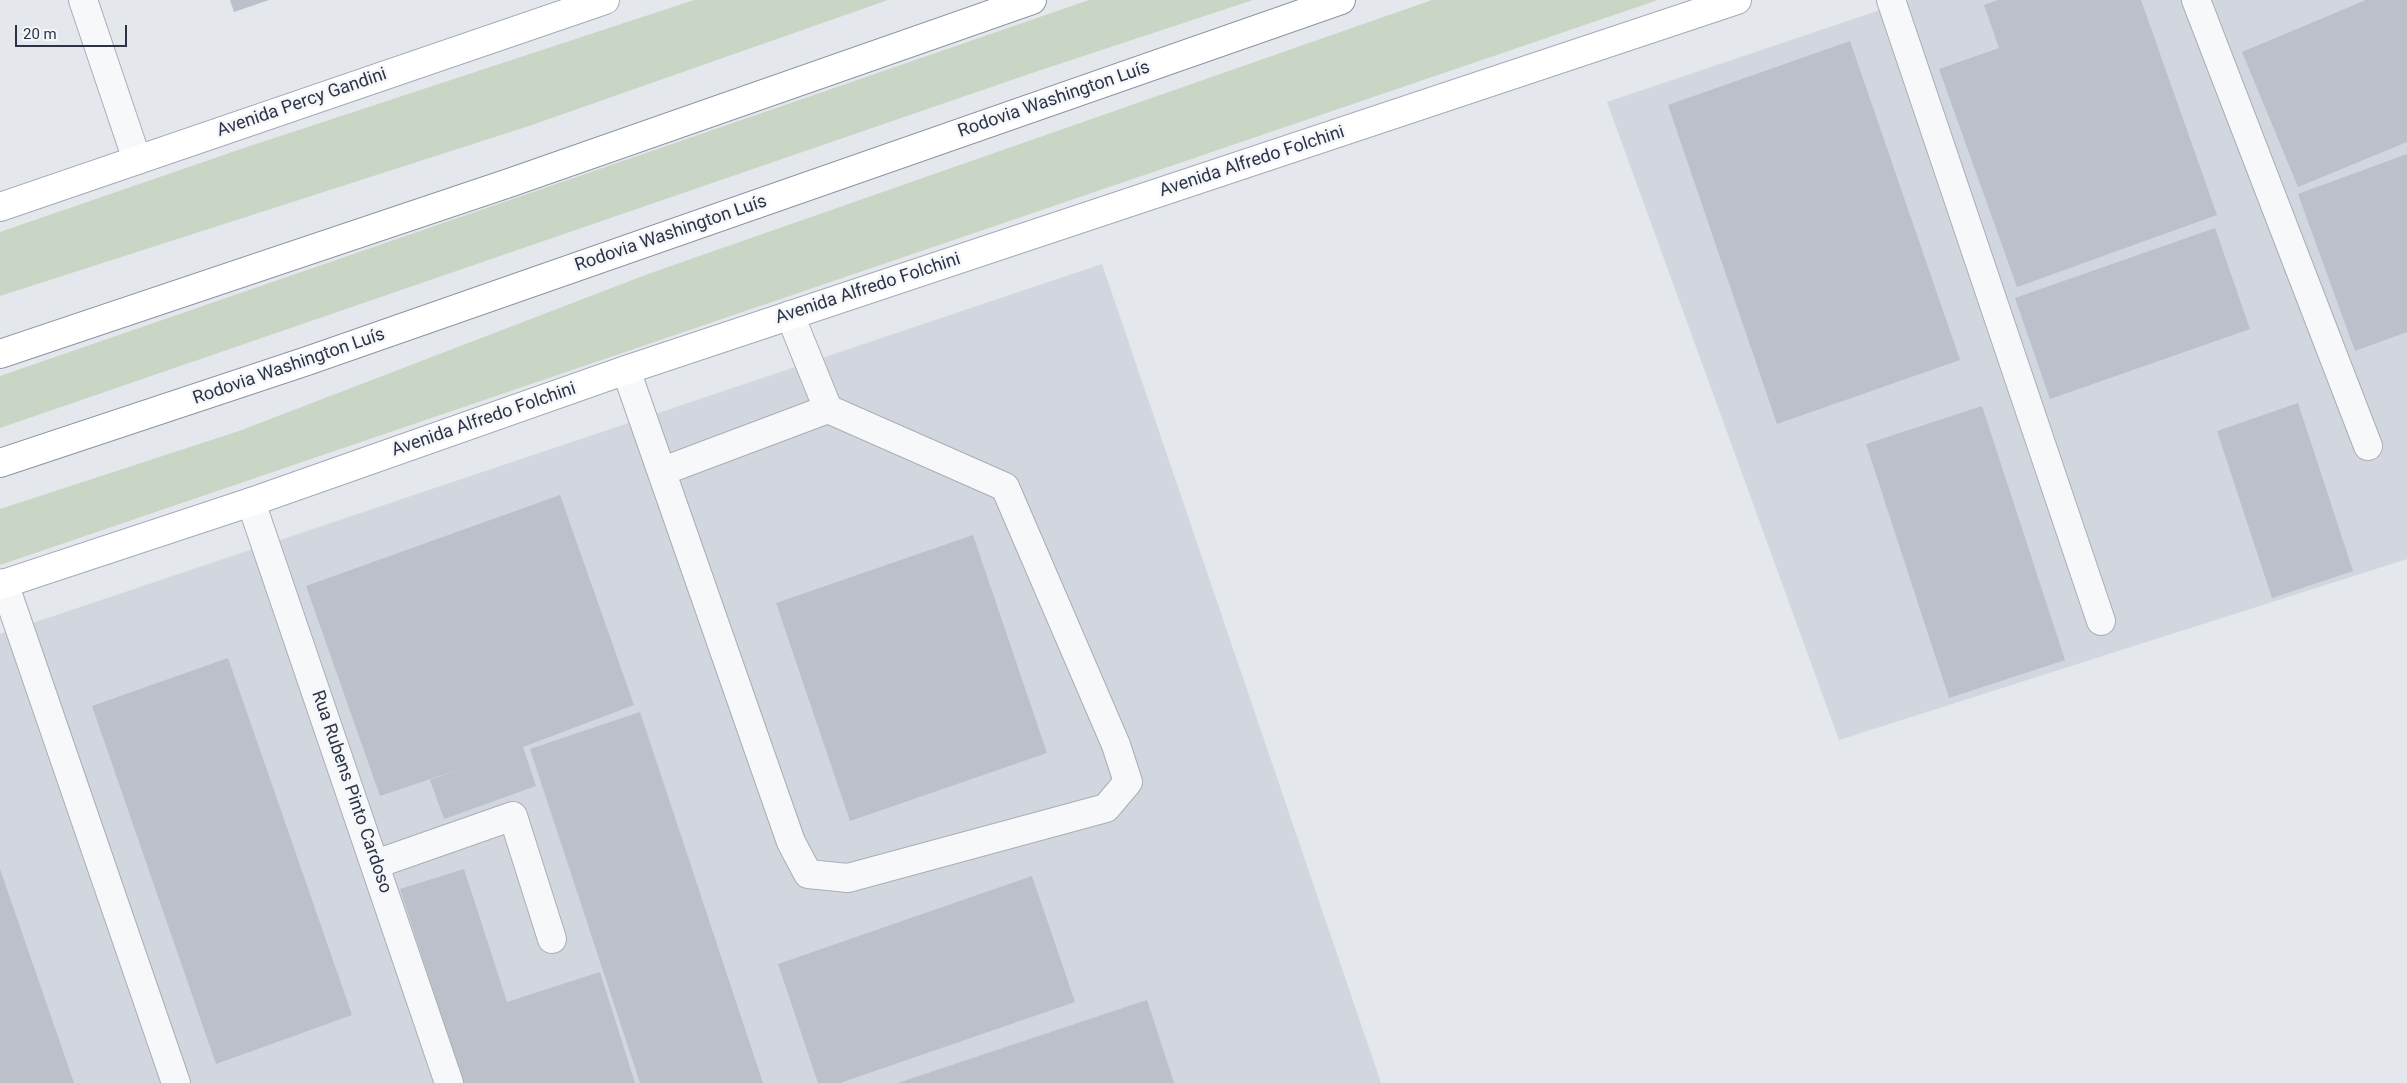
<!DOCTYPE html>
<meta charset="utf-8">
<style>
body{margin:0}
#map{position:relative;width:2407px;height:1083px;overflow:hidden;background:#e4e7ec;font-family:Roboto,sans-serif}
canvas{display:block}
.scale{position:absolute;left:15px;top:25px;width:112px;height:22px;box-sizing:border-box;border:2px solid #2b3445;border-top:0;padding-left:6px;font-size:15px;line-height:18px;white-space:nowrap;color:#2b3445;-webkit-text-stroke:4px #f4f6f9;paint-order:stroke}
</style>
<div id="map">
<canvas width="2407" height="1083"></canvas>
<div class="scale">20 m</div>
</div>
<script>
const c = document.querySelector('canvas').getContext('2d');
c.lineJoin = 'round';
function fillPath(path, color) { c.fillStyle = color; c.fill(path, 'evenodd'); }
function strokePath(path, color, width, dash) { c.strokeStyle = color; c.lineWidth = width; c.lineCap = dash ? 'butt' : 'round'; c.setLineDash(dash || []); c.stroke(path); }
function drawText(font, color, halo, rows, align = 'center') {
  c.font = font + ' Roboto,sans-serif'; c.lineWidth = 5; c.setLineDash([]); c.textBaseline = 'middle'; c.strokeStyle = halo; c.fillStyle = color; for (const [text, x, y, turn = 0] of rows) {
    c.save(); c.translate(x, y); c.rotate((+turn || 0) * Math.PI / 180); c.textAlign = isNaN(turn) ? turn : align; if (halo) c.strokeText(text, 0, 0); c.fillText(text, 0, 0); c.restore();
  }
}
const built = new Path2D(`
 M1910,0H2407V559L1839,740L1607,102Z
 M1102,264L1381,1083H0V634Z`);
const green = new Path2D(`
 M694,0H888L529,126L0,296V232L244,148Z
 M1089,0H1253L1032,73L0,428V376Z
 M1432,0H1658L0,565V509L239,431L648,274Z`);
const building = new Path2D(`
 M230,0H269L234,12Z
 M1998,0H2141L2217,215L2017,287L1939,69L1999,48L1984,5Z
 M2366,0H2407V142L2298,187L2242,52Z
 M1850,41L1960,360L1777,424L1668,105Z
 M2407,154V332L2355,351L2298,194Z
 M2215,228L2250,329L2050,399L2015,298Z
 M2298,403L2353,571L2272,598L2217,431Z
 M1982,406L2065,660L1949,698L1866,444Z
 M560,495L634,705L523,747L536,786L444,819L430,780L460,769L380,796L306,586Z
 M973,535L1047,753L850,821L776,603Z
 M228,658L352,1015L216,1064L92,706Z
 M640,712L763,1083H640L530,749Z
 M0,869L74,1083H0Z
 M464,869L507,1002L600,972L635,1083H463L400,889Z
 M1032,876L1075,1002L840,1083H818L778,964Z
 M1147,1000L1174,1083H898Z`);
const minor = new Path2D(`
 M83,0L137,160
 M1891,0L2101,621
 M2196,0L2368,446
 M790,315L828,409
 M626,370L791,842L808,874L848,878L1106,808L1128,782L1116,745L1005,487L828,409L663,471
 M251,502L449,1083
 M4,583L176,1083
 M376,864L513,816L552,939`);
const major = new Path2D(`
 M0,207L605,0
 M0,585L251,502L626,370L1737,0`);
const highway = new Path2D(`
 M0,354L509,183L1032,0
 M0,463L307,361L1341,0`);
const streetNames = [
 ["Rodovia Washington Luís",1054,100,-19],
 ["Avenida Percy Gandini",302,103,-19],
 ["Avenida Alfredo Folchini",1252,162,-18],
 ["Rodovia Washington Luís",671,234,-19],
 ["Avenida Alfredo Folchini",868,289,-18],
 ["Rodovia Washington Luís",289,367,-19],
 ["Avenida Alfredo Folchini",484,420,-19],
 ["Rua Rubens Pinto Cardoso",351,792,71]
];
fillPath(built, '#d2d6de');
fillPath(green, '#c9d6c5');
fillPath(building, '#bbc0ca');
strokePath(minor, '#a9aeb7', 30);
strokePath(major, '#a3abb8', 30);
strokePath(highway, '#8b94a3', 30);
strokePath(minor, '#f7f8fa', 28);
strokePath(major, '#fff', 28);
strokePath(highway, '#fff', 28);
drawText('18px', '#2b3445', '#f4f6f9', streetNames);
</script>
